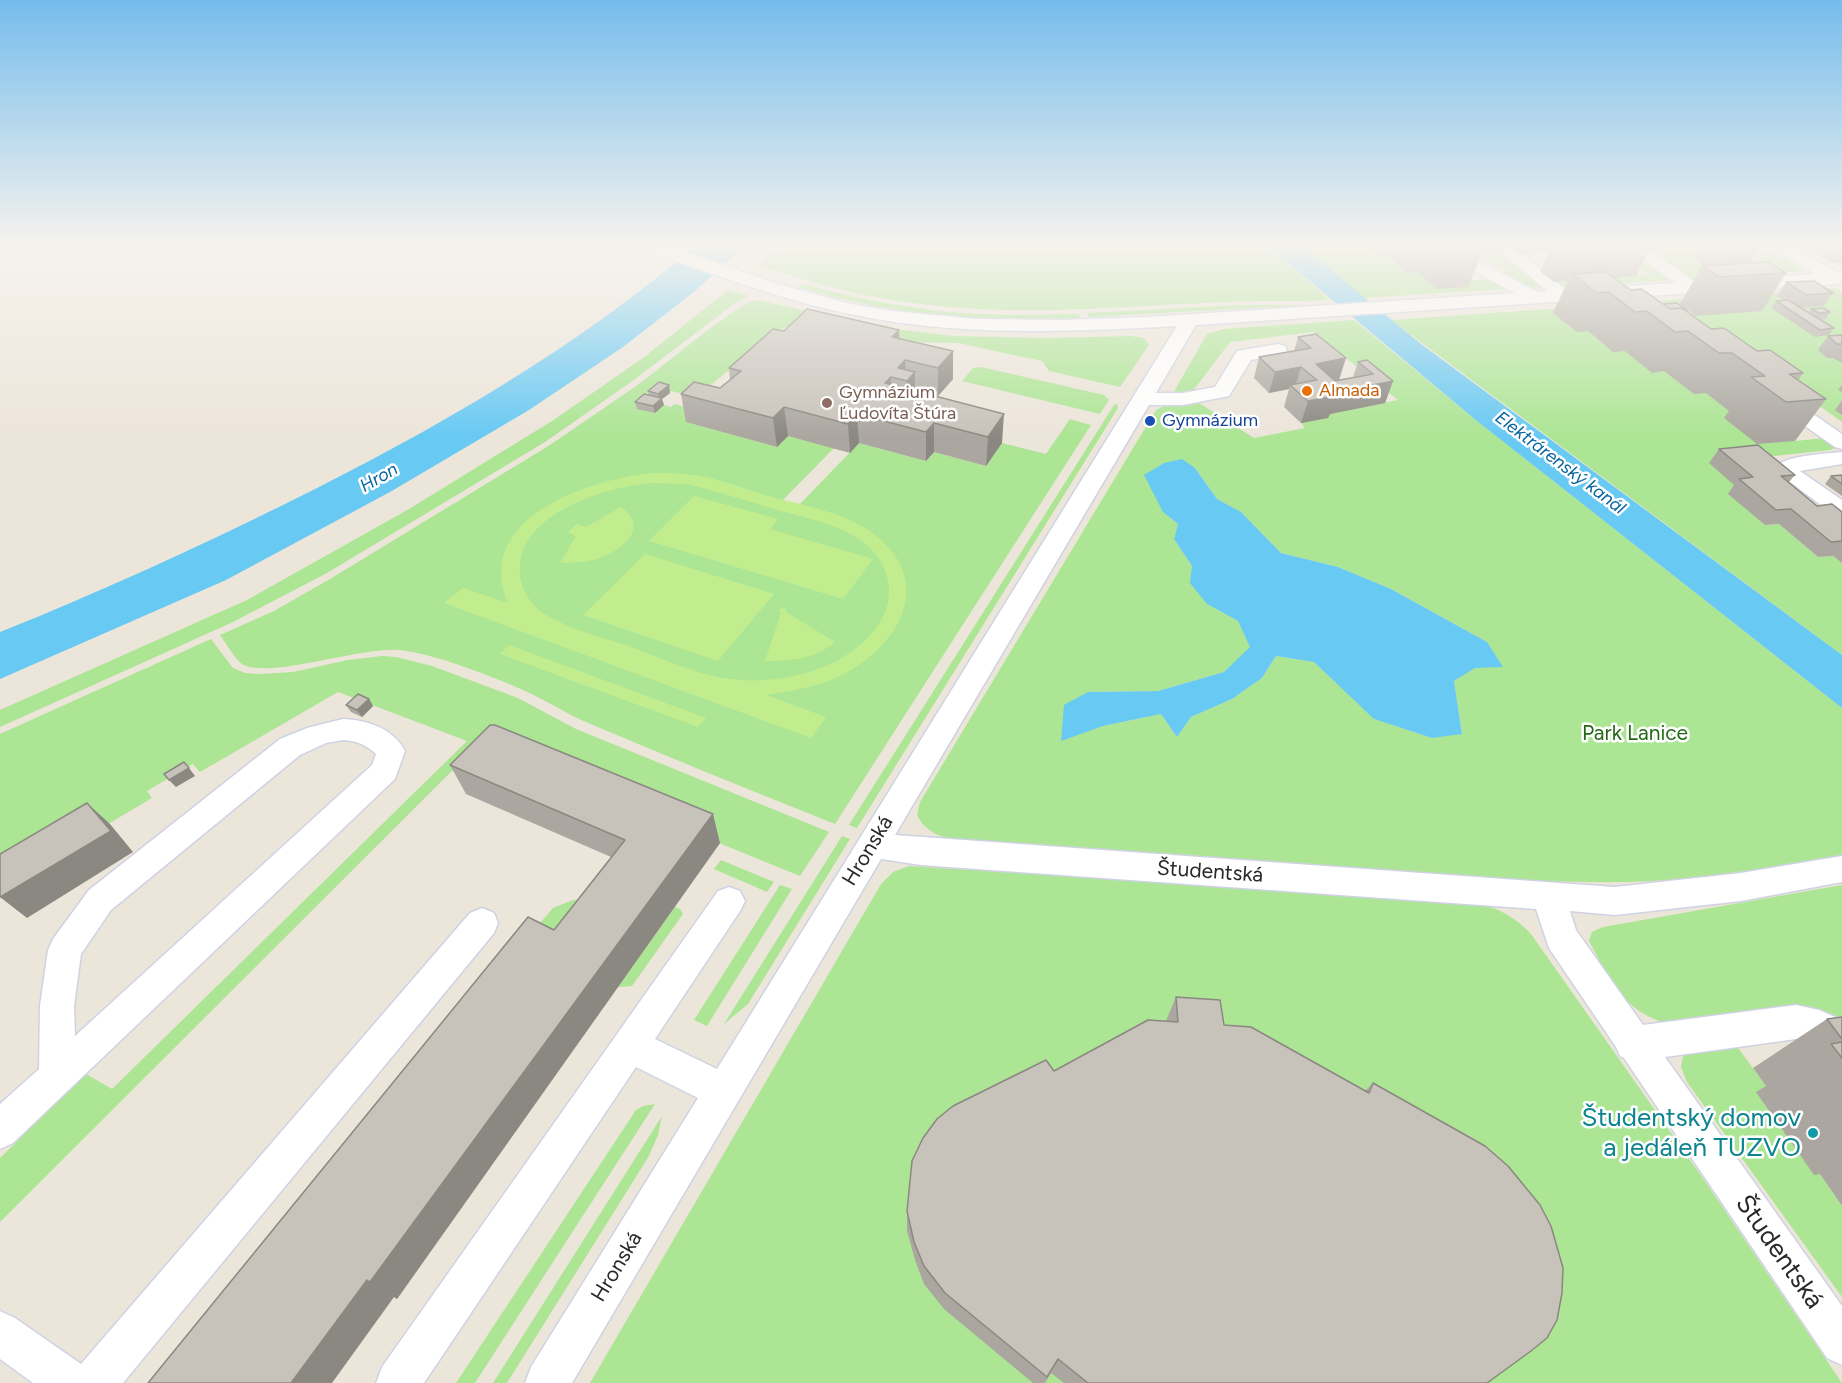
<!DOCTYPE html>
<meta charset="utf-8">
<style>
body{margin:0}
canvas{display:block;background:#ece5da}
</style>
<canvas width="1842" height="1383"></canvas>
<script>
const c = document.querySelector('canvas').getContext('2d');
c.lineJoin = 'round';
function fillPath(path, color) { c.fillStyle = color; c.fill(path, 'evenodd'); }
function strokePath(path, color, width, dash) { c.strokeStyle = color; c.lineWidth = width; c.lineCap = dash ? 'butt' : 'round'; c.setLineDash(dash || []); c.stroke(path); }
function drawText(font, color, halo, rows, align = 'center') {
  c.font = font + ' Figtree,sans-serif'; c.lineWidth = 5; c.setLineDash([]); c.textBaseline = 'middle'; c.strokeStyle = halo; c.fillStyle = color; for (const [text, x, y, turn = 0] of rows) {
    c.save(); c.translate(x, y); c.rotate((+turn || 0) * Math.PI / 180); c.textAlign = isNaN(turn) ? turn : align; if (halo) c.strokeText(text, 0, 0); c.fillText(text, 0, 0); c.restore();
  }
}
const green = new Path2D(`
 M781,243H1264L1330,300C1295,302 1260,300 1225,302C1117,307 1007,318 899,301C850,294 805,280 758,265Z
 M1298,243H1397L1461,281L1487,279L1506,289L1363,298Z
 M1450,243H1493L1545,288L1526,287L1500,274L1507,272Z
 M1635,243H1758L1805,271L1688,279Z
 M1648,264L1673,280L1558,287L1537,271L1554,282L1650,275L1636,265Z
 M803,284C851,297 899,307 949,312C992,316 1035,315 1079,314L1080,318C985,321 890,316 799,287Z
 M1835,288L1842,292V422L1793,387L1630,303Z
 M728,290L749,296L734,304L631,382L545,442L327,573L233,622L0,727V710L247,600L409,509L552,421L643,358Z
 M757,300L886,328L954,336L1047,338L1131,336L1144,338L1149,345L1120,387L1049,371L1042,361L958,343L908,342L799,323L778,330L707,388L685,394L661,389L655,413L664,405L671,407L674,404L699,410L687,422L777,447L788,436L834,448L783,500L799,505L859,443L926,461L934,452L986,466L1002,443L1046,454L1070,419L1091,425L835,824C752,791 668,757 586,722C565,713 546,700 525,691C492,676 435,654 400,650C362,646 267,680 242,664C234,658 226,643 220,635L274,611L330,579L550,445L639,384L713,326L748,302Z
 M1240,305H1305L1089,317L1087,313Z
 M1594,306L1795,441L1825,438L1835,448L1830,450L1747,459L1742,492L1764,525L1779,524L1818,557L1833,556L1842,563V655L1391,320Z
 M1354,320L1477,421L1842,708V855C1779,865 1715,878 1651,881C1615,883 1580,882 1545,881L966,843C945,838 927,835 917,815L920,802L1156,410L1164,406L1199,403L1254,438L1305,428L1301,423L1325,415L1398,400L1314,332L1230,342L1192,392L1172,395L1207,334L1223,329ZM1195,468L1217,499L1241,512L1281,553L1338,567L1391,589L1487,642L1502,666L1475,667L1454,681L1462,733L1432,738L1375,719L1314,662L1276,656L1262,678L1232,699L1191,717L1177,737L1161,714L1103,726L1061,740L1088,692L1158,691L1224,672L1251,647L1238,621L1207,604L1192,566L1174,539L1178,524L1163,512Z
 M981,367L1104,395L1109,400L1100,414L962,381L973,368Z
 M1117,404L1118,408L857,828L849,825L1114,405Z
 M211,639L233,668L245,673L259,674L293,672L348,660L382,656L396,657L432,666L518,698L576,729L829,832L800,876L478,745L0,1222V1158L86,1074L112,1089L467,741L338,692L200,772L193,764L147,791L152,798L0,888V734Z
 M842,836L850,839L748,1004L724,1024Z
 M721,860L774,882L767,892L714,869Z
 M909,866L1479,903C1500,909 1516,918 1531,934L1702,1177L1842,1383H590L881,884L893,872Z
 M780,885L792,889L707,1026L694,1020Z
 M1842,885V1027L1659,1021C1618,1005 1609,977 1589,941L1592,932L1603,927Z
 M573,900H582L568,956L528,937L553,908Z
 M675,907L680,909L683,914L632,986L618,987Z
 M1733,1041L1769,1090L1757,1092L1814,1174H1820L1842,1206V1297L1687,1082L1681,1067L1684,1051Z
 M655,1104L475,1383H456L636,1110L643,1106Z
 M662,1116L658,1135L649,1156L507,1383H493Z`);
const pitch = new Path2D(`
 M653,473C666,473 680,473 694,475C719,479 743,488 768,496C805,506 852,513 881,540C937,591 891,653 836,678C813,688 790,691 766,695L826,717L811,738L444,603L463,588L508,603C472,518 589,479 653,473ZM649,483L686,484L703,488C728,495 753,502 777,510C817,521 875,530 887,577C891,590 889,605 883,617C868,644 839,664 809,672C781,680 753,683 724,678C693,673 663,659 634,648C605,638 561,628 538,609C525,597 518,582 520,565C525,511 605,488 649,483Z
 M694,496L778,519L770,529L873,559L843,599L649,541Z
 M621,507C651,529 621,551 597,559C585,562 572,563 560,563L576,536L568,532L577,524L586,527Z
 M645,554L774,594L718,661L583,615Z
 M782,607L785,608L786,612L835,642C815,659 791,661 765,661L781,613L778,611Z
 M509,645L706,718L698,727L500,654Z`);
const water = new Path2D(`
 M699,243H748L695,291L623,347L529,410L390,492L226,580L0,679V632C98,593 194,549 289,502C434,430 576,349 699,243Z
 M1264,243H1298L1421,344L1842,655V708L1477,421Z
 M1182,459L1195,468L1217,499L1241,512L1281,553L1338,567L1391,589L1487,642L1503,667L1475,668L1454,681L1462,734L1432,738L1374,719L1314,662L1276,656L1262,678L1232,699L1191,717L1177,737L1161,714L1103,726L1061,741L1064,705L1088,692L1158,691L1224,672L1250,647L1238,621L1207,604L1190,583L1192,566L1174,539L1178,524L1163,512L1144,475L1164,463Z`);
const minor = new Path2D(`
 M635,243H659L778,284L851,304L893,311L977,319L1062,320L1147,317L1515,293L1422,243H1443L1538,292L1547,291L1491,243H1509L1566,290L1675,283L1620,243H1639L1695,282L1815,274L1765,243H1785L1836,272H1842V282L1836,284L1196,325L1156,393H1183L1215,387L1237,351L1278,344L1285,346L1287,350L1285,354L1251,360L1229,396L1183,405H1149L895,835L1615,887L1741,873L1842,856V882L1741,901L1615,915L1570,911L1576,930L1643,1025L1796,1005L1819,1010L1842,1020V1055L1815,1043L1796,1039L1665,1057L1842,1306V1365L1827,1358L1624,1058L1620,1056L1616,1047L1549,948L1536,909L921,865L881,859L572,1383H525L531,1367L698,1098L636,1067L424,1383H376L382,1367L718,891L729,887L740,891L745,901L740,911L655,1039L717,1069L1177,326C1069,332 958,337 850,314C777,299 707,272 637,246Z
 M1779,393L1786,395L1842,434V449L1835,447L1772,403L1769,399L1772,395Z
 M1842,452V464L1800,471L1842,500V517L1834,515L1773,469C1783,455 1825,454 1842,452Z
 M343,719C367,720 393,728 405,751L395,779L13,1143L0,1149V1104L39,1069L40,1006L48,950L53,939L89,890L280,739L307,728ZM343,740C357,741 365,744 376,754L372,765L75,1036L74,1006L81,954L111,910L300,755L326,743Z
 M482,908L494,913L498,923L494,933L123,1383H33L0,1359V1311L15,1318L81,1364L470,913Z`);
const wall = new Path2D(`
 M1366,243H1505L1502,253L1482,254L1468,287L1436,289L1418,272L1407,273L1390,256L1380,257Z
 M1513,243H1653L1636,276L1614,278L1631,290L1663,304L1687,310L1686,311L1705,325L1803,373L1798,380L1826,399L1795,441L1757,444L1724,418L1729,411L1706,393L1694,394L1664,371L1652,373L1625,351L1613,352L1588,331L1577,332L1553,313L1568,281L1554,282L1540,271L1549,252L1519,254L1511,248Z
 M1703,243H1761L1750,263L1786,273L1762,311L1696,316L1680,304L1702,266H1704L1694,259Z
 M1801,243H1842V262L1833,263L1809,250L1810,248Z
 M1786,282L1833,293L1824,306L1802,308L1808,312L1811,309L1830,312L1826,319L1820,320L1834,328L1829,335L1815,337L1771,308L1776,301L1784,300L1777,296Z
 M784,331L899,339L953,379L938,396L915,391L1002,443L986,466L934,452L926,461L859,443L850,453L788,436L777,447L686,422L681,394L720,388L730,380L729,368Z
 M1316,334L1335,380L1353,377L1358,362L1393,381L1385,403L1330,414L1328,418L1301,423L1284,407L1289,389L1269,393L1254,378L1259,357L1294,351L1298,337Z
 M1842,335V363L1833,358H1827L1818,350L1828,336Z
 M669,385L670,393L662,399L664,405L655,413L637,409L635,402L649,395L648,391Z
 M1842,385V392L1838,390Z
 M1842,400V415L1835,410Z
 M1719,449L1795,475L1789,482L1817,506L1842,512V563L1833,556L1818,557L1779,524L1765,525L1728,494L1734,485L1709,463Z
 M1842,475V496L1825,484L1831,476Z
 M369,699L373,706L362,717L351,712L346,705Z
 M450,765L720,843L397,1299L394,1297L554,930L611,857L466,794Z
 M1176,997L1224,1025L1365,1091L1373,1083L1487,1383H1064L1051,1373L1045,1383H1033L944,1309L924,1284L915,1260L907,1231V1211L1054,1071L1166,1021Z
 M1842,1017V1206L1820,1174L1814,1175L1756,1092L1766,1086L1753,1068L1827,1019Z`);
const shadedWall = new Path2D(`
 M899,330L900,357L892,337Z
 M953,351V379L938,396V368Z
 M1346,358L1339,380L1316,384L1317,380L1316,364Z
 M905,360L906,381L898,368Z
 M1301,367L1295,388L1290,385L1289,389L1269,393L1275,372Z
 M915,372V400L907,409V381Z
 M891,377V405L885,383Z
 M1393,381L1385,403L1330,414L1328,418L1301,423L1308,401L1332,393Z
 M669,385L670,393L662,399L664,405L655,413L653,406L660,400L658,394Z
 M784,407L788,436L777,447L773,418Z
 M857,414L859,443L850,453L848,424Z
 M1004,414L1002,443L986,466L988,437Z
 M934,423V452L926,461V432Z
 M369,699L373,706L362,717L357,710Z
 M189,768L195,776L176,787L169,780Z
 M87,803L110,824L133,852L27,918L0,897Z
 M713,814L720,843L397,1299L394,1297L332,1383H291Z`);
const building = new Path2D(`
 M1442,243H1477L1484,249L1451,251Z
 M1517,243H1553L1552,245L1522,247Z
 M1768,262L1786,273L1719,277L1702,266Z
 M1606,272L1631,290L1642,289L1670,309L1682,308L1711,329L1724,328L1757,351L1770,350L1803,373L1789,374L1826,399L1786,402L1751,377L1765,376L1732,353H1719L1688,331L1675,332L1647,311L1635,312L1609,292L1597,293L1572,274Z
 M1814,281L1833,293L1806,295L1786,282Z
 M1788,300L1834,328L1820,330L1776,301Z
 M1677,303L1687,310H1684L1682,308L1670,309L1663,304Z
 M1823,308L1830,312L1819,313L1811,309Z
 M807,309L899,330L892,337L953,351L938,368L905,360L898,368L915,372L907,381L891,377L885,383L1004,414L988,437L934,423L926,432L857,414L848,424L784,407L773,418L681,394L694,382L720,388L741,371L729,368L773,329L784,331Z
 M1316,334L1346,358L1316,364L1335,381L1373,374L1358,362L1367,360L1393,381L1332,393L1336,396L1308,401L1290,385L1317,380L1301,367L1275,372L1259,357L1311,348L1298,337Z
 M1842,335V344H1837L1828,336Z
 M659,382L669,385L658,394L648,391Z
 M644,394L662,398L653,406L635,402Z
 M1758,445L1795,475L1781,476L1817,506L1832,504L1842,512V541L1831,542L1791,509L1776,510L1739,479L1753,477L1719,449Z
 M1842,475V484L1831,476Z
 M358,694L369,699L357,710L346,705Z
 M490,725H495L713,814L370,1282L367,1280L291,1383H148L528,917L554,930L625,840L450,765Z
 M184,762L189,768L169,780L164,774Z
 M87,803L111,831L0,897V854Z
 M1176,997L1220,1000L1224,1025L1251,1027L1369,1093L1373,1083L1485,1146L1508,1166L1540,1205L1551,1226L1563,1268L1562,1293L1557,1320L1547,1338L1531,1351L1487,1383H1088L1058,1359L1047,1377L945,1293L924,1266L914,1242L907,1211L912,1161L923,1138L937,1119L953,1106L1046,1060L1054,1071L1148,1020L1178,1022Z
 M1842,1017V1039L1827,1019Z
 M1842,1042V1058L1831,1044Z`);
const markers = [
 [1307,391,6,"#e8710a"],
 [827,403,6,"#8d6e63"],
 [1150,421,6,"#1a4fb4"],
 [1813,1133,6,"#0f9aa8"]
];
const farFoodnames = [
 ["Almada",1319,391]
];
const farEducationnames = [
 ["Gymnázium",839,393],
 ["Ľudovíta Štúra",839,414]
];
const farTransitnames = [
 ["Gymnázium",1162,421]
];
const farWaternames = [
 ["Elektrárenský kanál",1560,463,37],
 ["Hron",379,478,-30]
];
const parkNames = [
 ["Park Lanice",1635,734]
];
const streetNames = [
 ["Hronská",868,851,-59],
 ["Študentská",1210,872,4],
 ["Hronská",617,1267,-59]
];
const nearCulturenames = [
 ["Študentský domov",1801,1118],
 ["a jedáleň TUZVO",1801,1148]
];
const nearStreetnames = [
 ["Študentská",1779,1252,55]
];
fillPath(green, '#ace594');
fillPath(pitch, '#c2ed8f');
fillPath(water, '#68c9f3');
strokePath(minor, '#cfd2e3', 3);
fillPath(minor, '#fff');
fillPath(wall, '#aba7a0');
fillPath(shadedWall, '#8b8882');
fillPath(building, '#c7c2ba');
strokePath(building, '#8b8882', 1.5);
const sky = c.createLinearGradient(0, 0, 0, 437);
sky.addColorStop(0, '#75bcec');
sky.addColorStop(0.56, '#f6f3ee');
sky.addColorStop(1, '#f6f3ee00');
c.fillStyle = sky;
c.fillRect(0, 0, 1842, 437);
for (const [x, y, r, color] of markers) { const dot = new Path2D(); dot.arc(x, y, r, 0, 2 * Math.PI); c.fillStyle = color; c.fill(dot); strokePath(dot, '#fff', 2); }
drawText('18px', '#c56008', '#fff', farFoodnames, 'left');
drawText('18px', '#785e54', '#fff', farEducationnames, 'left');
drawText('18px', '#164399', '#fff', farTransitnames, 'left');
drawText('italic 18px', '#08659d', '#fff', farWaternames);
drawText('21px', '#256817', '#fff', parkNames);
drawText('21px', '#292929', '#fff', streetNames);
drawText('26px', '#0d838f', '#fff', nearCulturenames, 'right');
drawText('26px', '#292929', '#fff', nearStreetnames);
</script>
